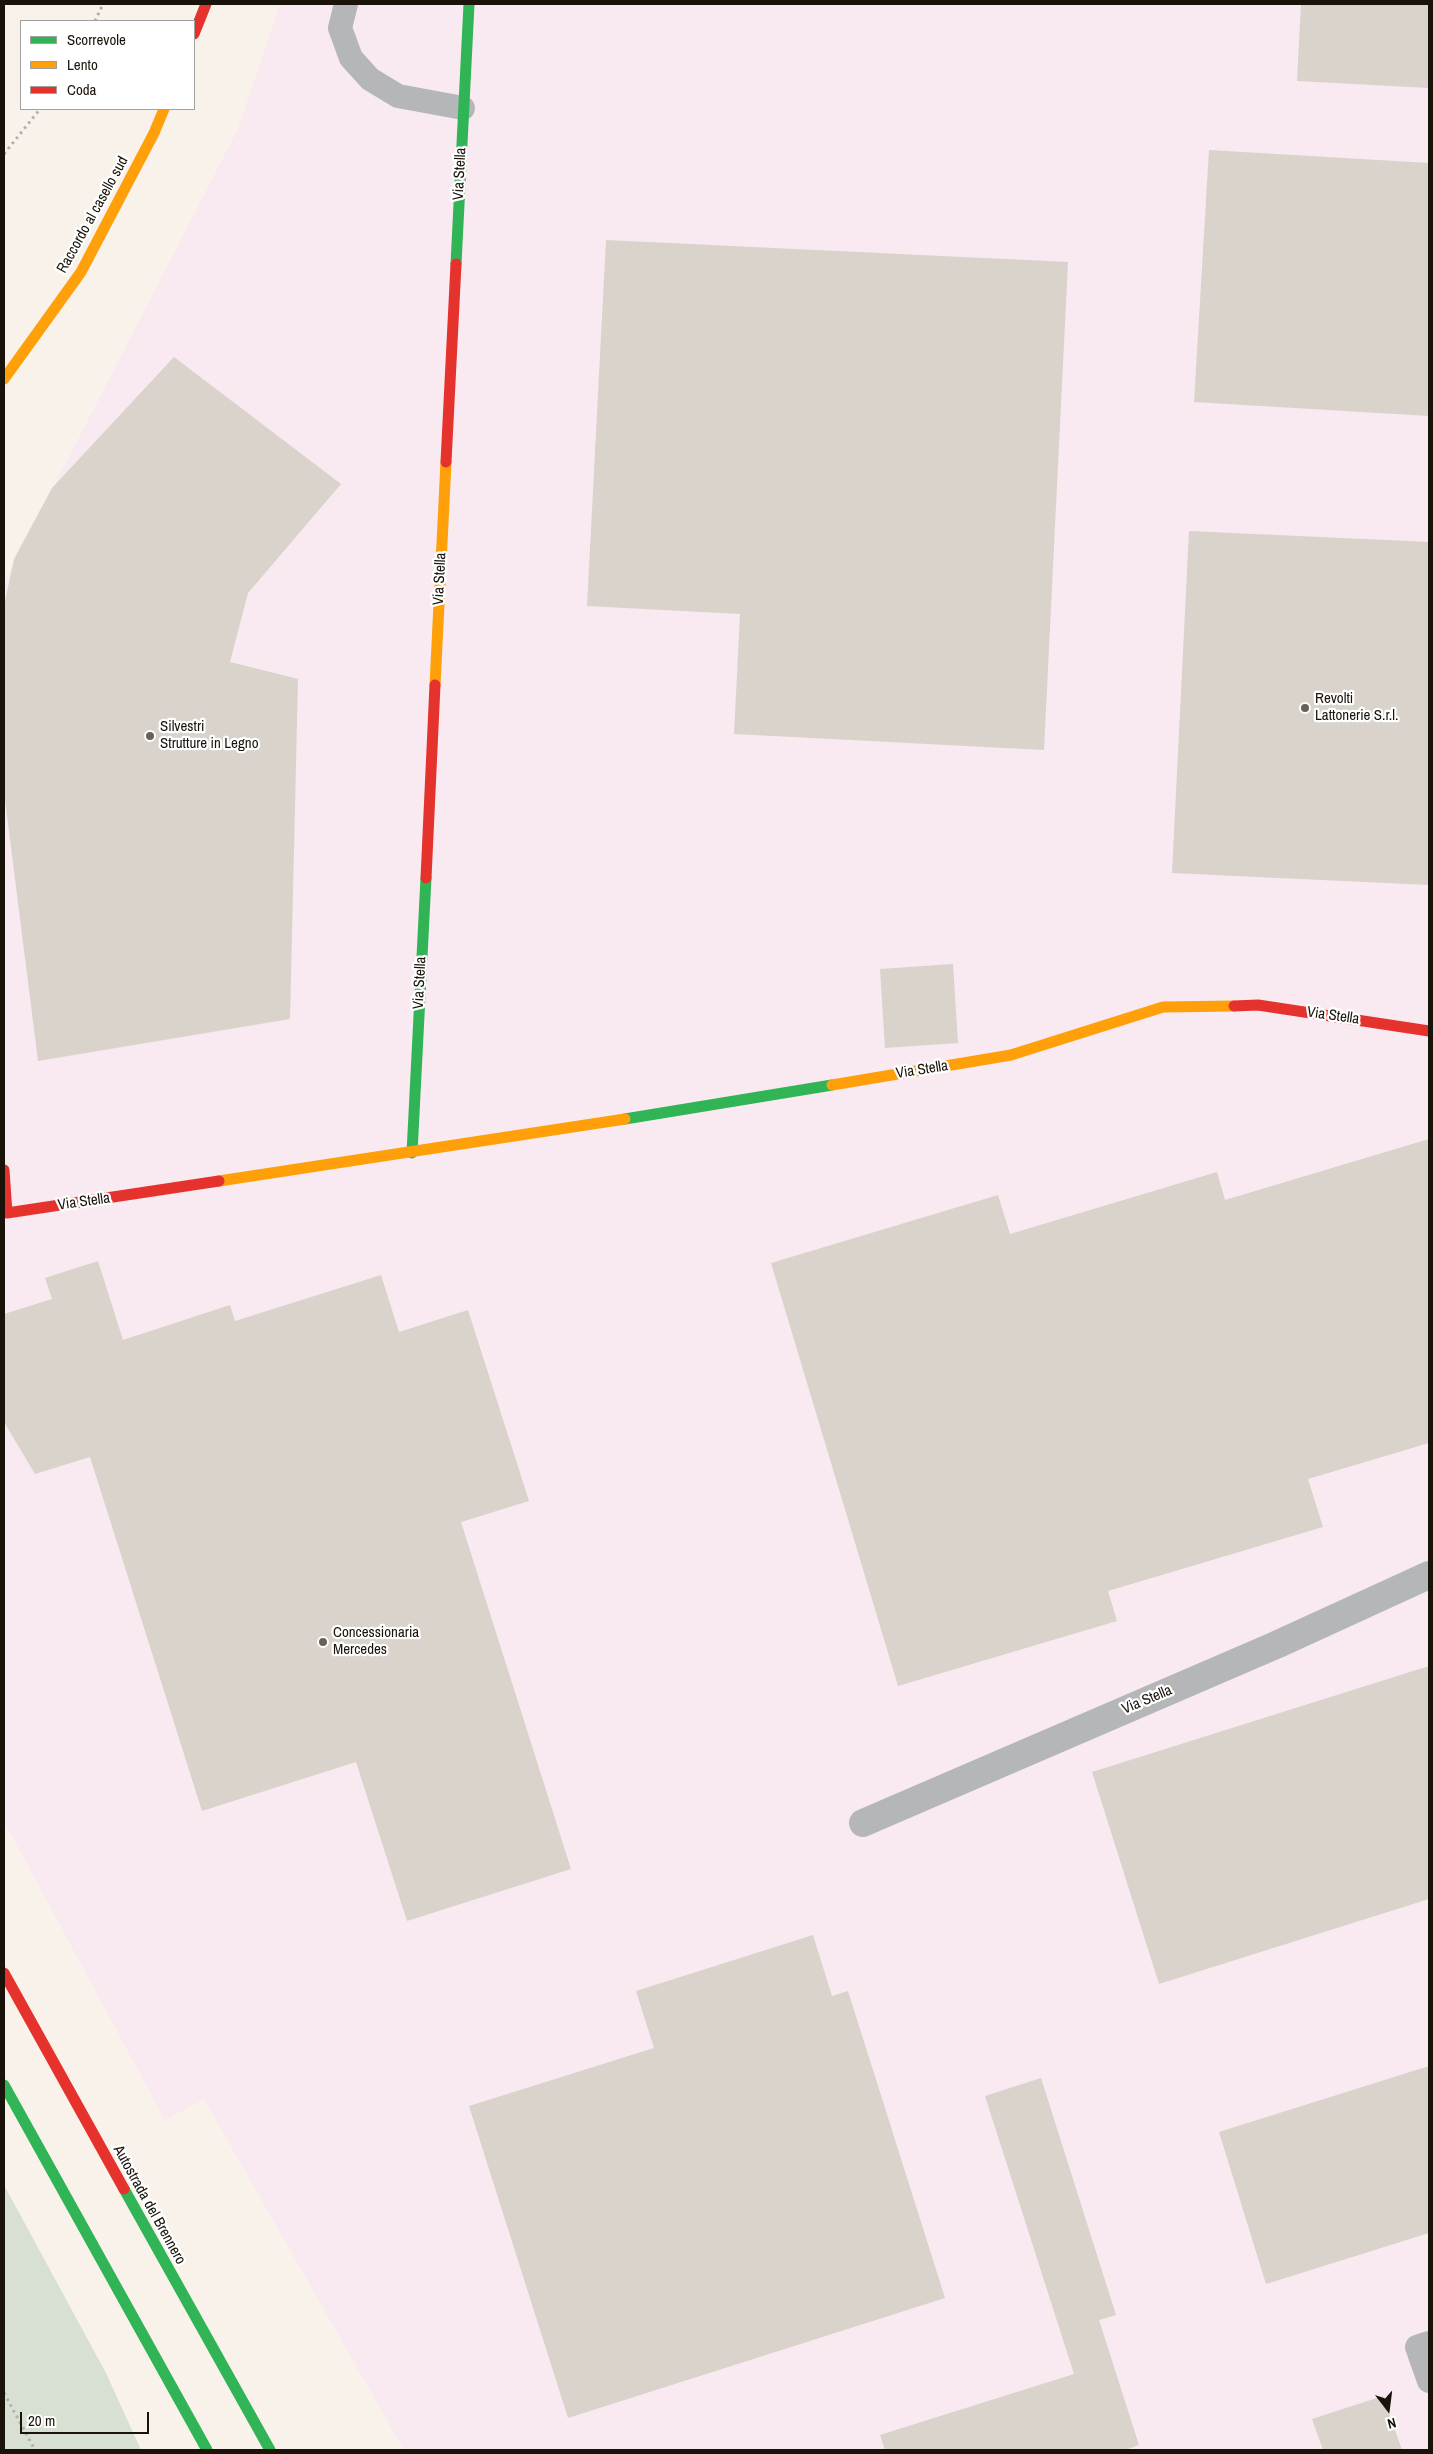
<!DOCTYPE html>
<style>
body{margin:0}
#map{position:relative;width:1433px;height:2454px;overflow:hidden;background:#f8f2eb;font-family:"Archivo Narrow",sans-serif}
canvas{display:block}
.frame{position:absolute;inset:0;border:5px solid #19130a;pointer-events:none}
.legend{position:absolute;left:20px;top:20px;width:175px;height:90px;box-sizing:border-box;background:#fff;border:1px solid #a3a19d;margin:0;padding:6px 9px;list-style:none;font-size:15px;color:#19130a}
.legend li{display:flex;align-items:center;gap:10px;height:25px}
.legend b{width:25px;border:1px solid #a3a19d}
.north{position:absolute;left:1363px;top:2384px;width:50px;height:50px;-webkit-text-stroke:4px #fff;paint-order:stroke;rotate:165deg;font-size:14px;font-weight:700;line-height:20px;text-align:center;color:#19130a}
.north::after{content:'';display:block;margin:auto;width:18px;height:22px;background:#19130a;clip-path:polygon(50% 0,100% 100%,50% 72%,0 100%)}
.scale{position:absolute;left:20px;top:2412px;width:129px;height:22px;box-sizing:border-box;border:2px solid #19130a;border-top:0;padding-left:6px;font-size:15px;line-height:18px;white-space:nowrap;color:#19130a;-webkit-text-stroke:4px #fff;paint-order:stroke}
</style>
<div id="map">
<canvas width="1433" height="2454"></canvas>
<div class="frame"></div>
<ul class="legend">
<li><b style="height:6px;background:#30b455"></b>Scorrevole</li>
<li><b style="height:6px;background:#ff9f0a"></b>Lento</li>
<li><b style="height:6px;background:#e5322d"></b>Coda</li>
</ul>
<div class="north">N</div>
<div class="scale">20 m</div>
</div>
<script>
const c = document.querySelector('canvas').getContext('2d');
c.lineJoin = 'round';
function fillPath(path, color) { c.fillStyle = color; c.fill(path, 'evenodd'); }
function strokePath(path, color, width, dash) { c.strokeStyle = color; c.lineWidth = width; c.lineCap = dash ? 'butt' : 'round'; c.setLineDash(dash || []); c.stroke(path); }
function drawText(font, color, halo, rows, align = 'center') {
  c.font = font + ' "Archivo Narrow",sans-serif'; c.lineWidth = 4.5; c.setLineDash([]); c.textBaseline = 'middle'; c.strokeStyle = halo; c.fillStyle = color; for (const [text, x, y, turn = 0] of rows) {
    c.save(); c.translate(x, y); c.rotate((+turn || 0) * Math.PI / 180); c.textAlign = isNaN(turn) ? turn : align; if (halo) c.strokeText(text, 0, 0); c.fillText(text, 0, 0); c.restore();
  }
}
const industrial = new Path2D(`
 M280,4H1429V2450H404L204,2099L165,2120L4,1821V583L237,131Z`);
const green = new Path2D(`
 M4,2185L106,2373L141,2450H4Z`);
const building = new Path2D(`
 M1301,4H1429V88L1297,81Z
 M1209,150L1429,163V416L1194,402Z
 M606,240L1068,262L1044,750L734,734L740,614L587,606Z
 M174,357L341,484L248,593L230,662L298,679L290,1019L38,1061L4,792V606L14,559L52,488Z
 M1189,531L1429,542V885L1172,873Z
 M953,964L958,1043L885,1048L880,969Z
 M1429,1139V1443L1308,1479L1323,1527L1108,1591L1117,1621L898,1686L771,1263L998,1195L1010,1234L1217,1172L1225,1200Z
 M98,1261L123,1340L230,1305L235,1321L381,1275L399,1332L468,1310L529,1501L461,1522L571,1869L407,1921L356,1762L202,1811L90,1457L35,1474L4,1422V1314L52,1299L45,1278Z
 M1429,1666V1899L1159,1984L1092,1772Z
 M813,1935L832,1996L848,1991L945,2298L568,2418L469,2106L654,2048L636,1991Z
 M1429,2066V2233L1266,2284L1219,2132Z
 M1041,2078L1116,2315L1099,2320L1139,2445L1125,2450H885L880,2435L1074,2374L985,2096Z
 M1383,2396L1402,2450H1323L1312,2419Z`);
const path = new Path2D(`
 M95,21L103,4
 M4,154L40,109
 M4,2393L35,2450`);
const lane = new Path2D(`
 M346,4L340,28L351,58L370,79L398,96L463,108
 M1429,2343L1417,2347L1429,2381`);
const street = new Path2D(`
 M863,1823L1276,1645L1429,1575`);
const fast = new Path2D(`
 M456,264L469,4
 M625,1119L832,1085
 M412,1153L426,878
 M4,2085L207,2450
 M124,2189L270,2450`);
const slow = new Path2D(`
 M4,379L81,272L154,133L164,109
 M435,685L446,462
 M832,1085L1011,1055L1163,1007L1234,1006
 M219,1181L625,1119`);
const jam = new Path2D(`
 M194,34L206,4
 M446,462L456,264
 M426,878L435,685
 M1234,1006L1258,1005L1429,1031
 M4,1170L7,1213L219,1181
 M4,1973L124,2189`);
const markers = [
 [1305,708,5,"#676159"],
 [150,736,5,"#676159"],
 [323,1642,5,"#676159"]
];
const streetNames = [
 ["Via Stella",460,174,-87],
 ["Raccordo al casello sud",93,215,-61],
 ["Via Stella",440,579,-87],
 ["Via Stella",420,983,-87],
 ["Via Stella",1333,1016,8],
 ["Via Stella",922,1070,-9],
 ["Via Stella",84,1202,-8],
 ["Via Stella",1147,1700,-23],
 ["Autostrada del Brennero",149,2205,61]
];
const poiNames = [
 ["Revolti",1315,699],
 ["Lattonerie S.r.l.",1315,716],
 ["Silvestri",160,727],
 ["Strutture in Legno",160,744],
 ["Concessionaria",333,1633],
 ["Mercedes",333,1650]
];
fillPath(industrial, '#f8eaf0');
fillPath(green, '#d8e0d3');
fillPath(building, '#d9d3cc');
strokePath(path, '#b0b0b0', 3, [2.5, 4]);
strokePath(lane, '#b5b6b8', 24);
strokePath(street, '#b5b6b8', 28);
strokePath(fast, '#30b455', 11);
strokePath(slow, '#ff9f0a', 11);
strokePath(jam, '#e5322d', 11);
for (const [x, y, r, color] of markers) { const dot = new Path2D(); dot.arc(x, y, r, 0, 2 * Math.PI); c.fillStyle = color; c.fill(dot); strokePath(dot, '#fff', 2); }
drawText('15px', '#19130a', '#fff', streetNames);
drawText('15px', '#19130a', '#fff', poiNames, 'left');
</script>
